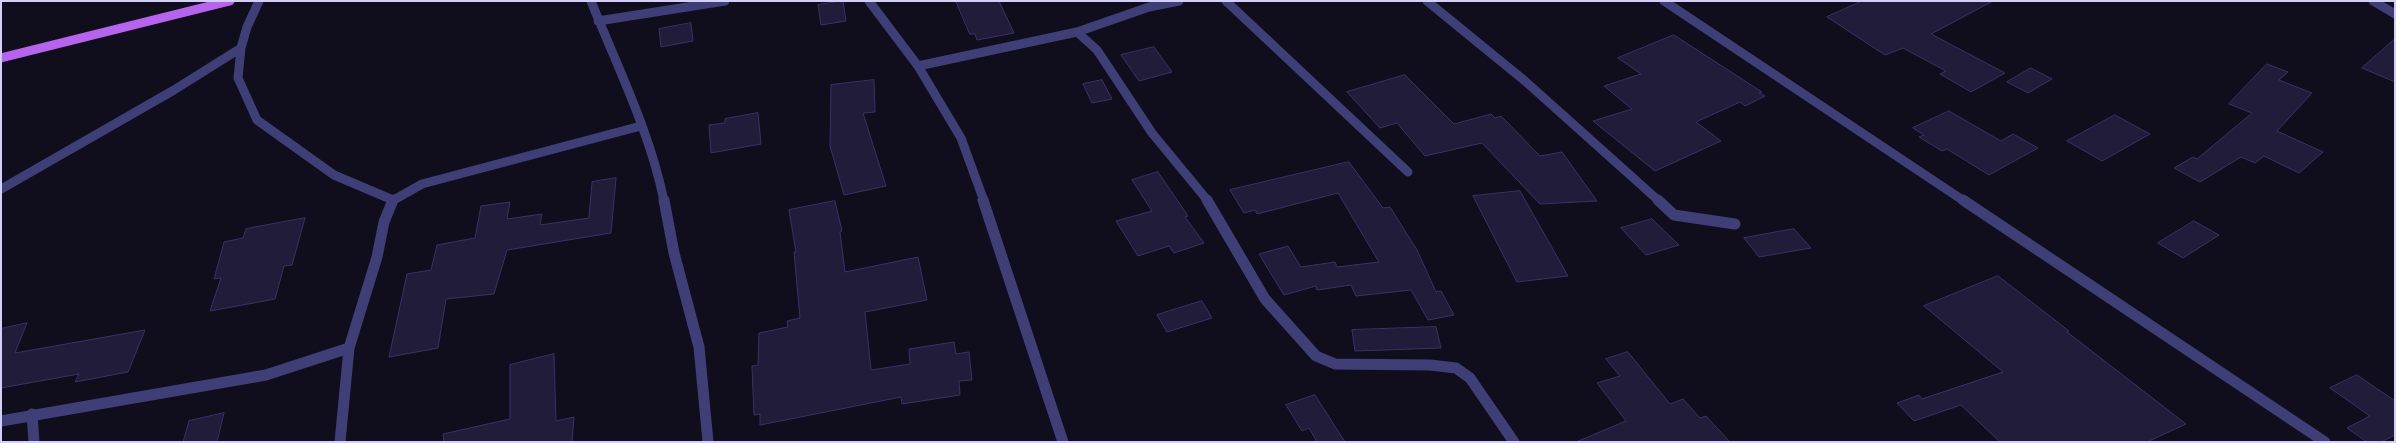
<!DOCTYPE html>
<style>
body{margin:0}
#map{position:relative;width:2396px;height:443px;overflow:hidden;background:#100e1d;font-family:"Roboto Condensed",sans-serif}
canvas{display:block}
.frame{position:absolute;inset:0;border:2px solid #d3cff9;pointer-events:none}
</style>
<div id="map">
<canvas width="2396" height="443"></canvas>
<div class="frame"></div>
</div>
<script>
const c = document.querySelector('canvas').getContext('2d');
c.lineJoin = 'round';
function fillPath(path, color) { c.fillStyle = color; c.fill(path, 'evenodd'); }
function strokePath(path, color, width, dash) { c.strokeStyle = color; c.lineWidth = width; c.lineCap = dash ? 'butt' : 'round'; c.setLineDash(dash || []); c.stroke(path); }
const building = new Path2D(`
 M843,1L846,21L821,25L818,5Z
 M956,1H999L1014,33L977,40L975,34H970Z
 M1862,1H1993L1931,34L2005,73L1971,92L1940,74L1946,71L1903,48L1885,55L1827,17Z
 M691,23L693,41L661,47L659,29Z
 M1674,35L1762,92L1759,93L1765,96L1745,106L1740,102L1696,122L1721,141L1655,171L1593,121L1632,109L1604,86L1641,74L1618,58Z
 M2395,39V82L2362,68Z
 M1154,47L1172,72L1139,81L1121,55Z
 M2267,64L2288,72L2279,80L2312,93L2277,131L2323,152L2299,173L2264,156L2255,163L2241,157L2200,182L2174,168L2193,157L2197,159L2252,113L2229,104Z
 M2031,68L2052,79L2028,93L2007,82Z
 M1405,75L1454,124L1491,114L1495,118L1501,116L1540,156L1562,152L1597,201L1540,204L1482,143L1425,156L1397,123L1380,128L1347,92Z
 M874,80L875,112L863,113L886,186L844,195L830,146L831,85Z
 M1102,80L1112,99L1092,103L1083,84Z
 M1949,111L2001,141L2013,134L2038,148L1989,175L1947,149L1942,151L1919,137L1924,135L1913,128Z
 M758,113L761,144L711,153L709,125L725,123V119Z
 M2115,115L2150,134L2102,161L2067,141Z
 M1349,162L1383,208L1390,207L1417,250L1436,292L1441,291L1454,315L1428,320L1411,290L1356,296L1351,285L1317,290L1316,286L1284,295L1259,254L1288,246L1301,267L1335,262L1337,267L1379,262L1338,193L1257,214L1255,210L1244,213L1230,190Z
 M1158,172L1188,216L1185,217L1204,243L1174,253L1169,246L1138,256L1116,221L1152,211L1132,180Z
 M616,178L611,233L507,250L494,294L446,299L438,348L389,357L407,274L431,270L437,245L475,238L481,206L510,202L507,219L542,214L540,225L589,218L592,182Z
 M1520,191L1568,276L1517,282L1473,196Z
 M835,201L842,231L840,232L845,272L918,257L927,300L865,312L871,370L910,364L909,349L954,342L956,354L969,352L972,380L959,381L960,395L902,404L901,397L760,425V414L754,415L752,366L758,365L759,333L788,327L787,321L800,318L794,252H796L789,210Z
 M305,218L292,265L284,266L275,299L210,311L221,278L214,279L224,242L243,238L246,229Z
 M1652,219L1679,245L1646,255L1621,228Z
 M2194,221L2219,235L2183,258L2158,243Z
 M1794,229L1811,248L1759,257L1744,238Z
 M1998,276L2069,331L2067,332L2186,424L2147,442H2000L1961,405L1914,421L1897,403L1919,395L1922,399L2003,372L1924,306Z
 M1202,301L1212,318L1167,332L1157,315Z
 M27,323L15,353L145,330L128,372L75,382L79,374L1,388V329Z
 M1436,327L1441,348L1355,351L1352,330Z
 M1628,352L1670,404L1683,399L1700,418L1706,416L1730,442H1576L1626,421L1597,383L1620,376L1606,359Z
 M554,354L556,421L574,417L572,442H444L443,434L510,419V365Z
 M2357,375L2395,401V435L2381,442H2367L2347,428L2370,416L2330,388Z
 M1315,395L1345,442H1317L1309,428L1302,431L1286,405Z
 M224,413L217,442H183L189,421Z`);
const minorFar1 = new Path2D(`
 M259,1L247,27L241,48L238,78L257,120L334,175L393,200
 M591,1C617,66 650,132 664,201
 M869,1L918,66L961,138L984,201
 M1226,1L1408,172
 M1427,1L1525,81L1659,201
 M1664,1L1964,201
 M2373,1L2395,14
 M598,21L725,1
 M1077,32L1097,50L1152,133L1208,201
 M918,66L1077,32L1149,7L1179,1
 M1,189L174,90L241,48
 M392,201L422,184L641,126`);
const minor = new Path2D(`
 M664,200L674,253L699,347L708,442
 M983,200L1063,442
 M1207,200L1265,299L1316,356L1335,364L1430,365L1456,368L1470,378L1514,442
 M1658,200L1674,215L1735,224
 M1963,200L2325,442
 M32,414L34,442
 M1,421L266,375L349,348
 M340,442L349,348L377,257L384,222L393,200`);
const major = new Path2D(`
 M1,58L230,1`);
fillPath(building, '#221c3b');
strokePath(building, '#3a3165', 1);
strokePath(minorFar1, '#3f3e76', 9);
strokePath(minor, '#3f3e76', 11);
strokePath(major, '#b663ed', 9);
</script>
